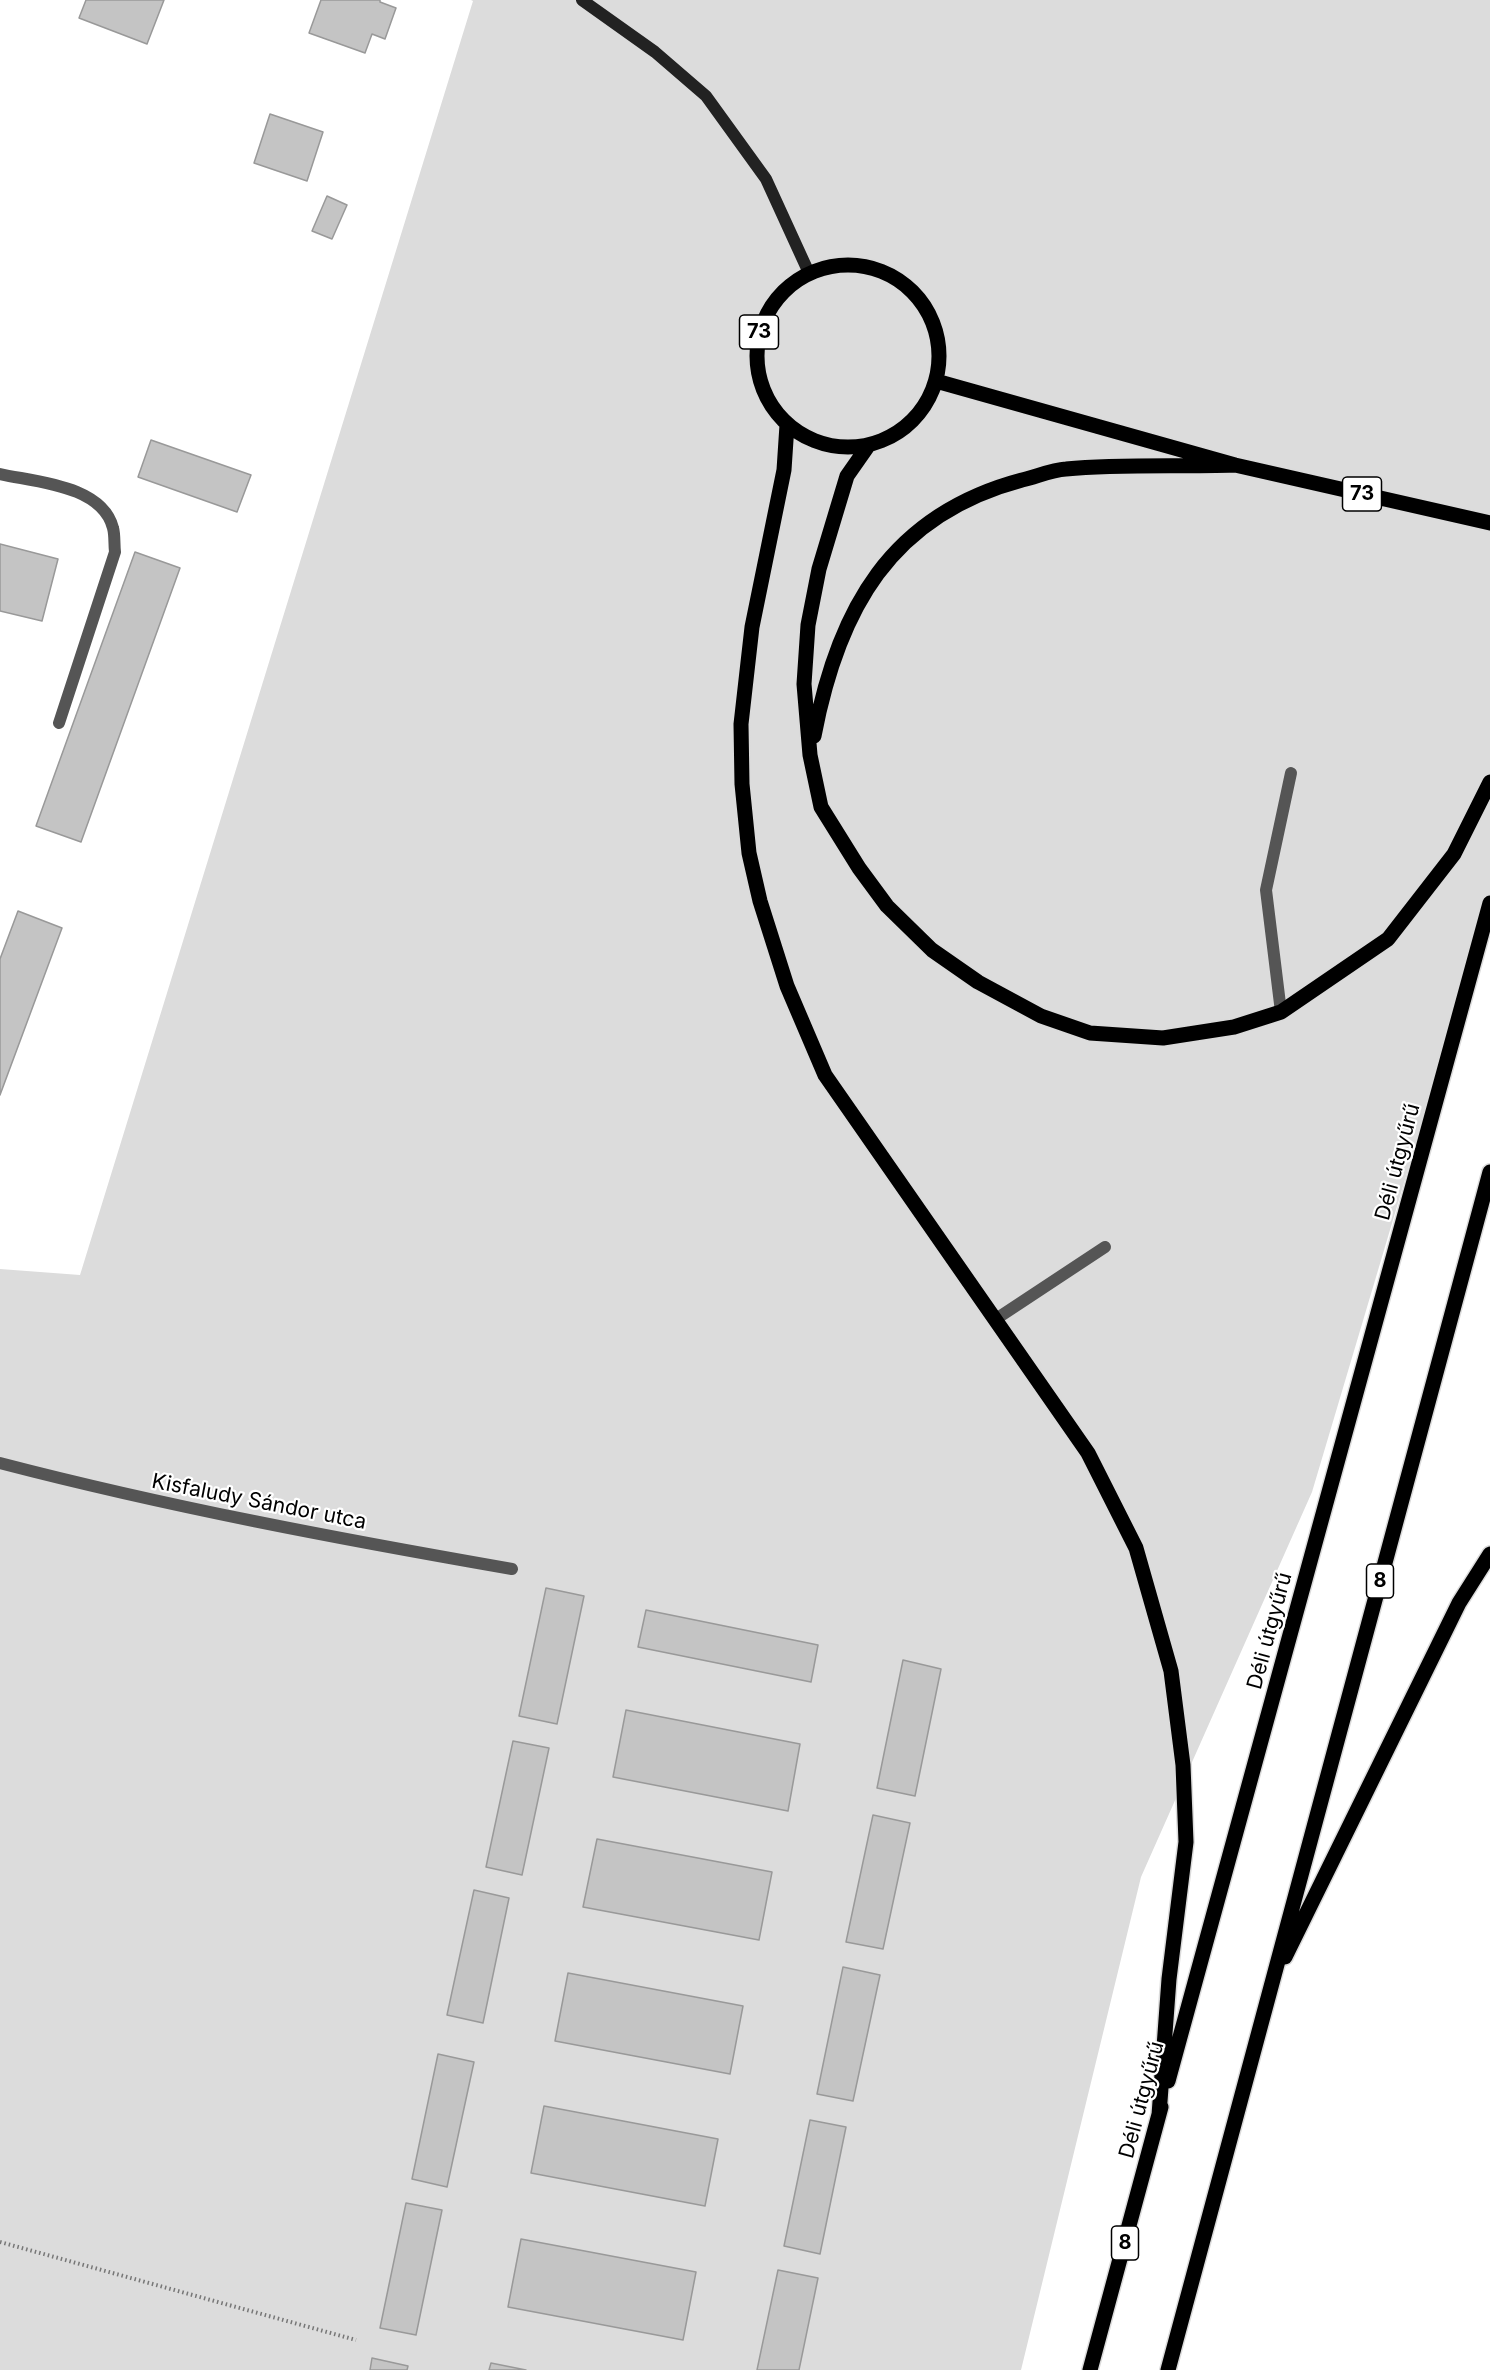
<!DOCTYPE html>
<meta charset="utf-8">
<style>
body{margin:0}
canvas{display:block;background:#fff}
</style>
<canvas width="1490" height="2370"></canvas>
<script>
const c = document.querySelector('canvas').getContext('2d');
c.lineJoin = 'round';
function fillPath(path, color) { c.fillStyle = color; c.fill(path, 'evenodd'); }
function strokePath(path, color, width, dash) { c.strokeStyle = color; c.lineWidth = width; c.lineCap = dash ? 'butt' : 'round'; c.setLineDash(dash || []); c.stroke(path); }
function drawText(font, color, halo, rows, align = 'center') {
  c.font = font + ' Inter,sans-serif'; c.lineWidth = 4.5; c.setLineDash([]); c.textBaseline = 'middle'; c.strokeStyle = halo; c.fillStyle = color; for (const [text, x, y, turn = 0] of rows) {
    c.save(); c.translate(x, y); c.rotate((+turn || 0) * Math.PI / 180); c.textAlign = isNaN(turn) ? turn : align; if (halo) c.strokeText(text, 0, 0); c.fillText(text, 0, 0); c.restore();
  }
}
const green = new Path2D(`
 M471,0H1490V894L1312,1492L1141,1877L1021,2370H0V1269L80,1275L473,1Z`);
const building = new Path2D(`
 M86,0H164L147,44L79,18Z
 M321,0H380V2L396,8L385,39L372,34L365,53L309,33Z
 M270,114L323,132L307,181L254,163Z
 M327,196L347,205L332,239L312,231Z
 M151,440L251,475L237,512L138,477Z
 M0,544L58,559L42,621L0,611Z
 M135,552L180,568L81,842L36,826Z
 M18,911L62,928L0,1095V959Z
 M546,1588L584,1596L557,1724L519,1716Z
 M646,1610L818,1645L811,1682L638,1647Z
 M903,1660L941,1669L915,1796L877,1788Z
 M626,1710L800,1744L788,1811L613,1777Z
 M513,1741L549,1748L522,1875L486,1867Z
 M873,1815L910,1823L883,1949L846,1942Z
 M597,1839L772,1872L759,1940L583,1907Z
 M474,1890L509,1898L483,2023L447,2015Z
 M843,1967L880,1975L853,2101L817,2094Z
 M568,1973L743,2006L730,2074L555,2041Z
 M438,2054L474,2062L447,2187L412,2179Z
 M544,2106L718,2139L705,2206L531,2173Z
 M810,2120L846,2127L820,2254L784,2246Z
 M406,2203L442,2210L416,2335L380,2328Z
 M521,2239L696,2272L683,2340L508,2307Z
 M778,2270L818,2278L799,2370H757Z
 M372,2358L408,2366L407,2370H370Z
 M491,2363L526,2370H489Z`);
const path = new Path2D(`
 M0,2242L356,2340`);
const lane = new Path2D(`
 M1281,1012L1266,890L1291,773
 M996,1319L1105,1247`);
const street = new Path2D(`
 M0,474C35,482 102,485 113,528C115,535 114,544 115,552L59,723
 M0,1463C169,1507 340,1539 512,1569`);
const secondary = new Path2D(`
 M582,0L655,52L706,96L766,179L809,273`);
const primary = new Path2D(`
 M757 356a91 91 0 1 1 182 0a91 91 0 1 1-182 0Z
 M936,381L1235,465L1490,523
 M787,425L784,470L752,627L741,724L742,784L749,853L760,901L787,986L825,1075L1088,1453L1136,1548L1171,1671L1183,1765L1186,1842L1169,1979L1159,2115
 M868,446L847,476L819,569L808,625L804,684L810,755L821,807L859,868L887,906L932,950L978,982L1041,1016L1090,1033L1163,1038L1234,1027L1281,1012L1388,939L1454,854L1490,782
 M814,736C838,610 890,515 1022,480C1036,477 1051,470 1066,469C1122,464 1179,467 1235,465
 M1285,1957L1459,1603L1490,1554
 M1168,2081L1490,903
 M1090,2370L1161,2107
 M1168,2370L1490,1172`);
const shields = [
 [759,332,39],
 [1362,494,39],
 [1380,1581,27],
 [1125,2243,27]
];
const shieldNames = [
 ["73",759,332],
 ["73",1362,494],
 ["8",1380,1581],
 ["8",1125,2243]
];
const streetNames = [
 ["Déli útgyűrű",1398,1162,-75],
 ["Kisfaludy Sándor utca",259,1502,11],
 ["Déli útgyűrű",1270,1631,-75],
 ["Déli útgyűrű",1142,2100,-75]
];
fillPath(green, '#dcdcdc');
fillPath(building, '#c4c4c4');
strokePath(building, '#999', 1.5);
strokePath(primary, '#dbdbdb', 18);
strokePath(path, '#777', 4, [1.5, 3]);
strokePath(lane, '#555', 12);
strokePath(street, '#555', 12);
strokePath(secondary, '#222', 12);
strokePath(primary, '#000', 15);
for (const [x, y, w] of shields) { const box = new Path2D(); box.roundRect(x - w / 2, y - 17, w, 34, 4.5); c.fillStyle = '#fff'; c.fill(box); strokePath(box, '#000', 1.5); }
drawText('bold 20px', '#000', null, shieldNames);
drawText('21px', '#000', '#fff', streetNames);
</script>
